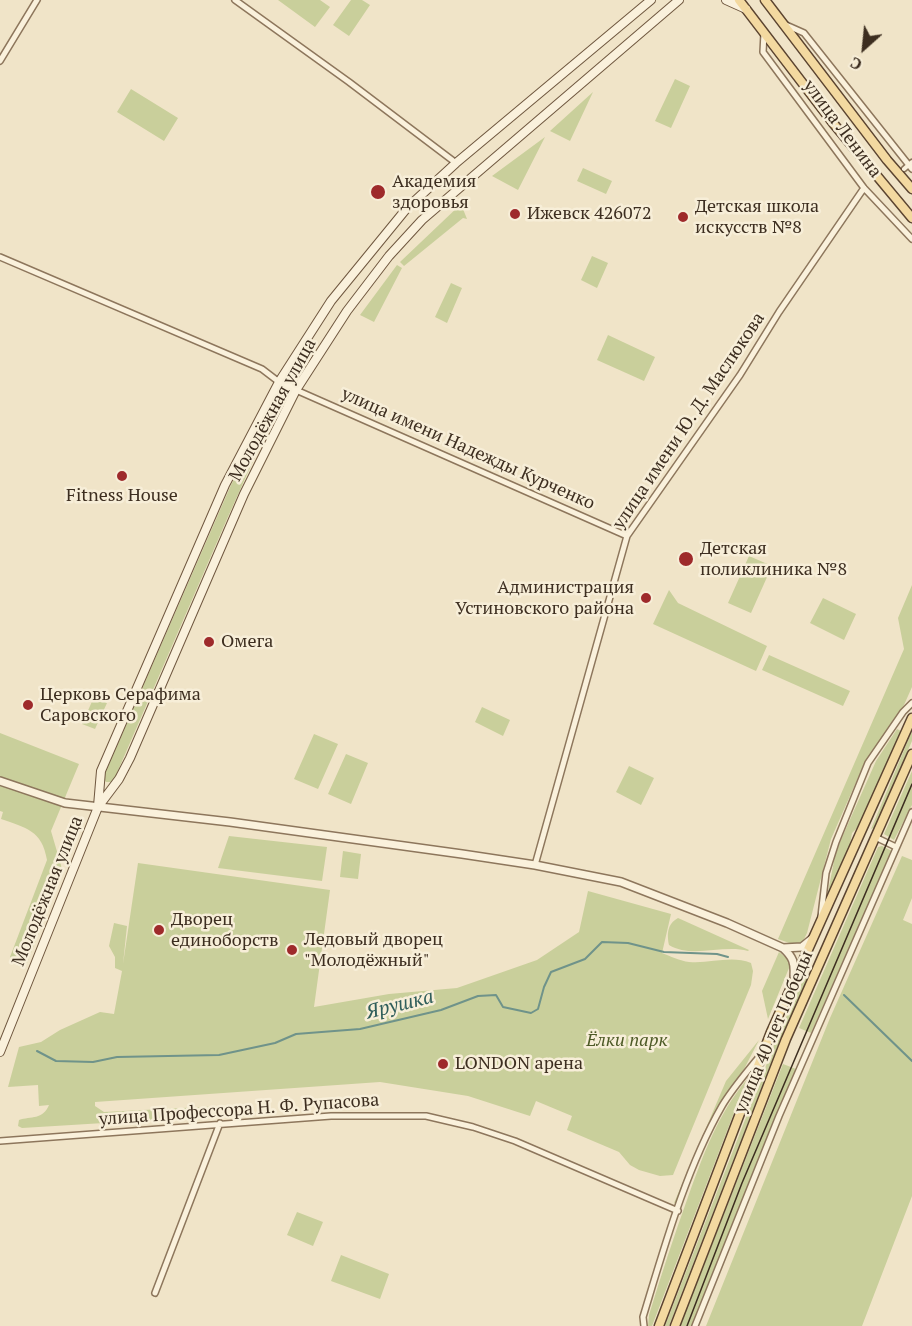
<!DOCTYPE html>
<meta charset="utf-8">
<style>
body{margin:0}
#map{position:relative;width:912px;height:1326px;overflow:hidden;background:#f0e4c8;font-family:"PT Serif",serif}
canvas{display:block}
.north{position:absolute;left:834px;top:18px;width:60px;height:60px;-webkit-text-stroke:4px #f7eed8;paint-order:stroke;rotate:207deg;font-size:16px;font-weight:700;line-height:24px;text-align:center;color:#3d2e20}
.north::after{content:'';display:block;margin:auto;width:21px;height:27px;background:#3d2e20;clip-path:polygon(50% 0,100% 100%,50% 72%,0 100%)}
</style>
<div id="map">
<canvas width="912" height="1326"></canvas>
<div class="north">С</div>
</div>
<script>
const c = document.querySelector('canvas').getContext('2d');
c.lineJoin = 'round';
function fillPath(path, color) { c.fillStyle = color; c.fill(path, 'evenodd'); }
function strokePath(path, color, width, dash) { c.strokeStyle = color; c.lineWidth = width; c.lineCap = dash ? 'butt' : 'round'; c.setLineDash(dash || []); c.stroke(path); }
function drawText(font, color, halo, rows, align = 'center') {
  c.font = font + ' "PT Serif",serif'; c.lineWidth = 5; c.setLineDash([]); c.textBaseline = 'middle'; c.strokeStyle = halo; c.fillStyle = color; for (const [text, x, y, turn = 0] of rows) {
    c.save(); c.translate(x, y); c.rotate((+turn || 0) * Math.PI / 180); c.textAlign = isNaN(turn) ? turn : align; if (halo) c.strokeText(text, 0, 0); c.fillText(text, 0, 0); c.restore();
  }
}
const green = new Path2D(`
 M278,0H320L330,7L315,27Z
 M351,0H362L370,5L349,36L333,25Z
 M675,79L690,86L671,128L655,121Z
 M131,89L178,118L164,141L117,112Z
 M593,92L570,141L550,131Z
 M545,137L518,190L492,176Z
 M583,168L612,181L606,194L577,181Z
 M461,204L467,219L463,218L404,266L400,262Z
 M592,256L608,263L597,288L581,280Z
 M397,265L402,268L374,322L360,315Z
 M451,283L462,288L447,323L435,317Z
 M608,335L655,357L644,381L597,360Z
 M269,411H274L276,417L253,461L227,519L113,782H106L103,778L231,485Z
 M749,556L772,566L751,613L728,603Z
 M912,585V687L904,705L864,764L831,839L807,933L802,943L795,945L778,939L904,649L898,618Z
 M669,590L678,603L767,646L756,671L653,624Z
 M823,598L856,614L844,640L810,623Z
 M769,655L850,691L843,706L762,670Z
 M94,697L107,703L95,729L82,724Z
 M482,707L510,720L503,736L475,722Z
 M897,729L901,731L858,827L852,833L850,845L827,897L835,856L840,842L876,761Z
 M912,731V741L874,828L871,829Z
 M0,733L79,764L51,831L63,872L27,963L22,967L14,964L10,957L47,860C42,830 26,828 1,819L3,812L0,811Z
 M314,734L338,744L318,789L294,779Z
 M346,754L368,763L351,804L328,794Z
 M629,766L654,778L641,805L616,792Z
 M912,771V805L894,840L884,834Z
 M229,836L327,847L322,881L218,868Z
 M882,846L892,851L811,1033L799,1028L878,847Z
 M343,851L361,854L358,879L340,877Z
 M902,856L912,860V898L903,920L912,924V1196L862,1326H706L830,1018Z
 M138,863L330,890L314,1007L389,994L457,988L537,960L579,932L588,891L671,914L662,953C670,956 680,961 689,962C710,964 731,955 751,963L753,971L751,985L673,1175L660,1176L639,1170L630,1165L619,1152L567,1130L572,1116L536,1101L530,1116L468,1096L380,1082L95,1102V1106L104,1112L222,1106L225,1112L219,1116L22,1128L18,1126L19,1120C31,1116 43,1120 49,1105L39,1106L38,1085L8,1087L19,1047L41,1042L60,1030L100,1012L114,1014L122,971L115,968V957L109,946L114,923L127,926L123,964Z
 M678,918L749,950L748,951C723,944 692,959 669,945C667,934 667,924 678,918Z
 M779,952L789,960V968L768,1019L762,991Z
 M808,974L809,977L780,1040L669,1326H665L776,1040L805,975Z
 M759,1040L741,1075L721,1102L679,1202L674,1203L726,1081Z
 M783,1064L796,1069L764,1148L696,1326H680Z
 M747,1079L652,1326H648L649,1315C661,1275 674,1236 688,1197C704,1153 717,1116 747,1079Z
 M297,1212L323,1222L313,1246L287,1235Z
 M341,1255L389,1274L380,1299L331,1281Z`);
const stream = new Path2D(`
 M844,995L912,1061
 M37,1051L56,1061L93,1062L117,1057L219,1055L275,1043L296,1034L360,1029L441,1010L478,996L496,995L503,1007L531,1013L538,1009L544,987L551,972L585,959L602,942L628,943L664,952L717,954L728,957`);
const pedestrian = new Path2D(`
 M904,169L912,162`);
const minor = new Path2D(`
 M235,0L349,82L456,163
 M786,25L804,33L912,169
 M764,33L763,52L864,188L912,239
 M0,61L37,0
 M0,257L262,369L279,382
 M296,390L627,536
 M875,837L896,847
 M535,865L627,536L740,375L779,312L864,188
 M821,916L826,873L836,842L868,763L903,712L912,703
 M0,1141L331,1116H426L473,1127L515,1141L678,1211
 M155,1293L220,1123
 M644,1326L643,1317C664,1248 686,1169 722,1106C732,1089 746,1073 758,1058
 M695,1326L779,1116L912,812`);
const tertiary = new Path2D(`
 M0,781L65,803L230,822L462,854L535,865L621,882L727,923L783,948C793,957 795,963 794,976
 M783,948L802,947L813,938`);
const secondary = new Path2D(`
 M726,0L746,9
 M279,382L296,390
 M98,806L101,771L225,485L279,382L331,301L407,208L456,163L651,0
 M0,1052L98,807L119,779L130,758L244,494L296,390L347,311L389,256L422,220L679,0`);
const primary = new Path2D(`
 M739,0L833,123L912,218
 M765,0L887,160L912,189
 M659,1326L771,1032L912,718
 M675,1326L786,1039L912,754`);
const tram = new Path2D(`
 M687,1326L742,1183L912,784`);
const markers = [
 [378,192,8,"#9e2a2b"],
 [515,214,6,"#9e2a2b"],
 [683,217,6,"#9e2a2b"],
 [122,476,6,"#9e2a2b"],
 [686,559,8,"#9e2a2b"],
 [646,598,6,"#9e2a2b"],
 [209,642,6,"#9e2a2b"],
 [28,705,6,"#9e2a2b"],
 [159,930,6,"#9e2a2b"],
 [292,950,6,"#9e2a2b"],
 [443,1064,6,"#9e2a2b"]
];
const streetNames = [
 ["улица Ленина",842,129,53],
 ["Молодёжная улица",273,410,-61],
 ["улица имени Ю. Д. Маслюкова",689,421,-56],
 ["улица имени Надежды Курченко",468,449,24],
 ["Молодёжная улица",48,891,-68],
 ["улица 40 лет Победы",774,1032,-67],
 ["улица Профессора Н. Ф. Рупасова",239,1110,-4]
];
const poiNames = [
 ["Академия",392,182],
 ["здоровья",392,203],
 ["Детская школа",695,207],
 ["искусств №8",695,228],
 ["Ижевск 426072",527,214],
 ["Fitness House",122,496,"center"],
 ["Детская",700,549],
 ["поликлиника №8",700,570],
 ["Администрация",634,588,"right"],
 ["Устиновского района",634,609,"right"],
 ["Омега",221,642],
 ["Церковь Серафима",40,695],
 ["Саровского",40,716],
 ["Дворец",171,920],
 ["единоборств",171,941],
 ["Ледовый дворец",304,940],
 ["\"Молодёжный\"",304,961],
 ["LONDON арена",455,1064]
];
const parkNames = [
 ["Ёлки парк",627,1041]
];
const waterNames = [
 ["Ярушка",400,1005,-14]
];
fillPath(green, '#c9cf9b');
strokePath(stream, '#6f938a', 2);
strokePath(pedestrian, '#8d765c', 7);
strokePath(minor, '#8d765c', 8);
strokePath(tertiary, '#8d765c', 10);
strokePath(secondary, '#6f573f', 10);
strokePath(primary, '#5b4430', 11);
strokePath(pedestrian, '#faf1dc', 4);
strokePath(minor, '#faf1dc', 5);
strokePath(tertiary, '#faf1dc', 7);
strokePath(secondary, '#faf1dc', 8);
strokePath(primary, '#f3d9a0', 8);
strokePath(tram, '#3d2e20', 1.5);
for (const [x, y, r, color] of markers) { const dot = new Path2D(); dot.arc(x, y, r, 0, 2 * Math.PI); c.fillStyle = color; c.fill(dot); strokePath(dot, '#f7eed8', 2); }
drawText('18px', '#3d2e20', '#f7eed8', streetNames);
drawText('18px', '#3d2e20', '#f7eed8', poiNames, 'left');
drawText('italic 18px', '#4d5a26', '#f7eed8', parkNames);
drawText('italic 20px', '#2f5d5a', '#f7eed8', waterNames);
</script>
